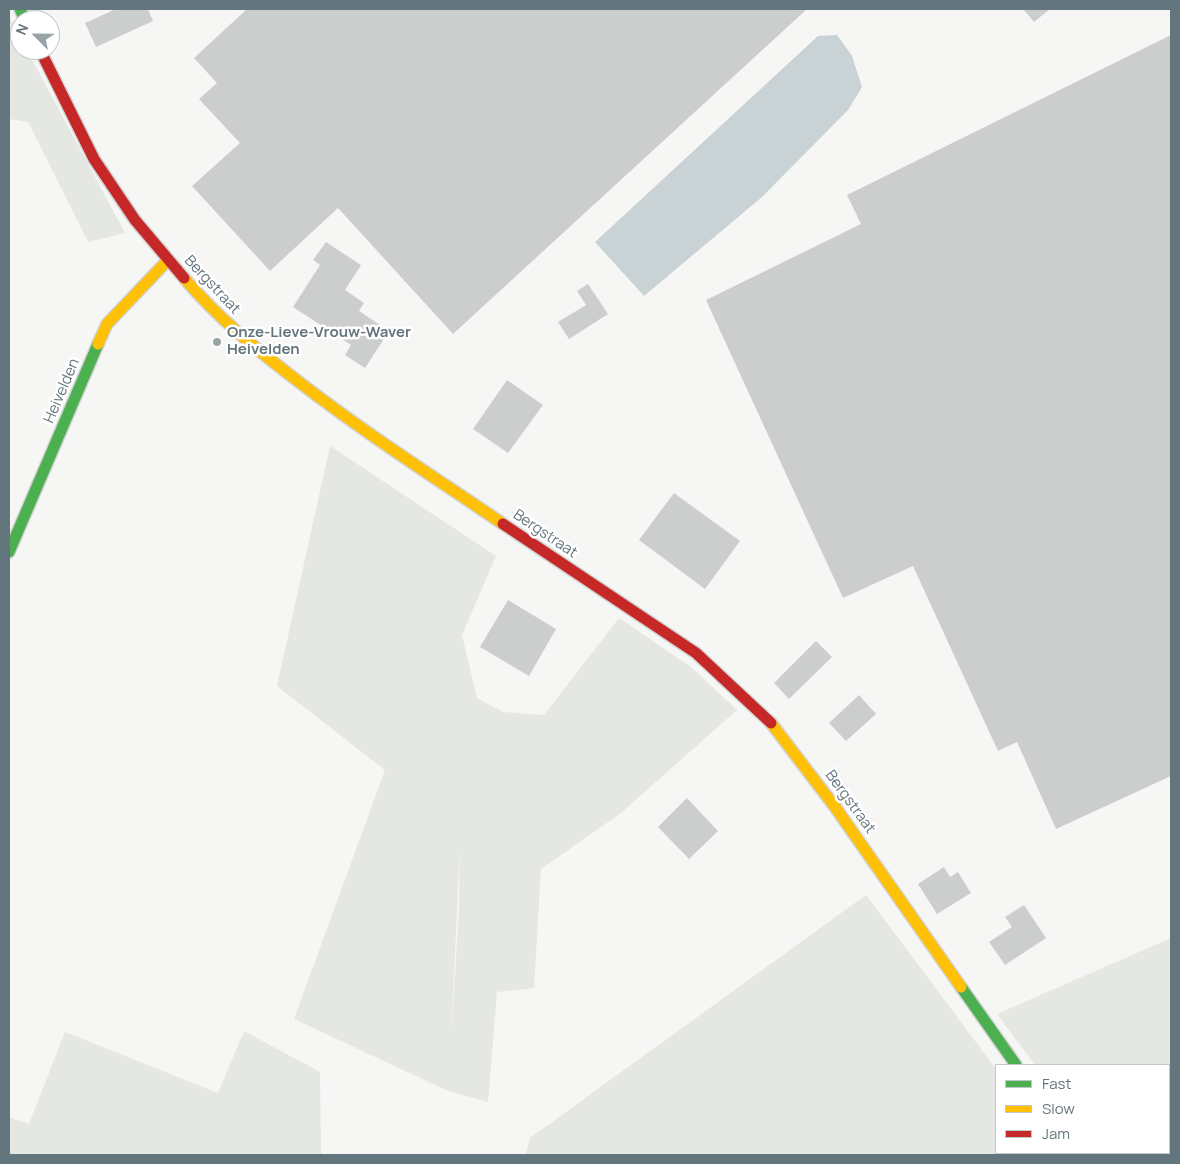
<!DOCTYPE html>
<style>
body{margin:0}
#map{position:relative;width:1180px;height:1164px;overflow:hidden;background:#f6f6f5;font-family:Manrope,sans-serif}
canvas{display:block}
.frame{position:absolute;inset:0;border:10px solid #64767d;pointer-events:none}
.legend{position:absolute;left:995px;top:1064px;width:175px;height:90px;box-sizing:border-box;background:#fff;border:1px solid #c1c8cb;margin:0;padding:6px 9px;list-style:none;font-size:15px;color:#64767d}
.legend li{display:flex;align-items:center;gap:10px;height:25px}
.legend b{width:25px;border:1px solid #c1c8cb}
.north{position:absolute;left:10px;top:10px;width:50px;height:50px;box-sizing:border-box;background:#fff;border:1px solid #c1c8cb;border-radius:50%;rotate:293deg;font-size:14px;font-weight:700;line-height:20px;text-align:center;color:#64767d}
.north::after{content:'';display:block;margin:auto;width:18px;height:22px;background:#97a3a7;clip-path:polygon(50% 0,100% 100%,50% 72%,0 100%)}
</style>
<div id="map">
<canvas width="1180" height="1164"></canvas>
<div class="frame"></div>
<ul class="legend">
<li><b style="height:6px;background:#4caf50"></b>Fast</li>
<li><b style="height:6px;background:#ffc107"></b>Slow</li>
<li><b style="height:6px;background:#c62828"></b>Jam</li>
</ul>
<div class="north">N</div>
</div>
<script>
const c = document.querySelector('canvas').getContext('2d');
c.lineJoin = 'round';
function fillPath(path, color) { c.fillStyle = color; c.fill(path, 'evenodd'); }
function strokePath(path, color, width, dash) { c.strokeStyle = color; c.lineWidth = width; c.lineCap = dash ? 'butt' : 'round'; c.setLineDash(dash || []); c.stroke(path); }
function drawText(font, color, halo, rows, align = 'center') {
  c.font = font + ' Manrope,sans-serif'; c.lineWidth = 5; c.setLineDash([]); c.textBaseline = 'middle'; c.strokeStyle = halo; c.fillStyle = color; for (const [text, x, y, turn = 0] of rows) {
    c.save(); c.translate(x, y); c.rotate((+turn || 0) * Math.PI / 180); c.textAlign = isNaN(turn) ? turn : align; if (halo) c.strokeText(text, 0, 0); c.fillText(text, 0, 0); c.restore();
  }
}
const green = new Path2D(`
 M9,16L20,37V50H27L125,233L88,242L28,122L9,119Z
 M330,446L496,556L462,635L477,698L503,712L544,715L619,618L691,667L737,710L621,813L541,869L534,988L497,992L488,1102L448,1091L294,1019L385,770L277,686ZM460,844L459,911L451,1041Z
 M866,895L996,1069V1153H1053L1055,1155H526L530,1138Z
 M1171,938V1119L1169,1121V1065H1035L997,1014Z
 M244,1031L320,1072L321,1155H9V1117L29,1124L65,1032L218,1093Z`);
const water = new Path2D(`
 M837,35L852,56L862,87L848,110L762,197L644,296L595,242L818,36Z`);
const building = new Path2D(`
 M116,9H148L153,21L96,47L85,23Z
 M247,9H807L453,334L338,208L270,271L192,186L240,143L199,99L217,83L194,58Z
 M1023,9H1050L1034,22Z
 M1171,35V776L1056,829L1017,742L998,751L913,566L843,598L706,300L861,224L847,195Z
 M326,242L361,265L345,290L364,303L359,311L389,331L365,368L345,355L351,345L293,307L320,265L313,260Z
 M588,284L608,314L569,339L558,322L586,305L577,291Z
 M507,380L543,405L508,453L473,429Z
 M674,493L740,541L705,589L639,540Z
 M508,600L556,629L529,676L480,647Z
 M816,641L832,657L789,699L774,683Z
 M859,695L876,714L846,741L829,723Z
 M687,798L718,831L689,859L658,827Z
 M944,867L950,877L958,872L971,893L937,914L918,884Z
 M1024,905L1046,938L1005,965L989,942L1012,927L1005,917Z`);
const fast = new Path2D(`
 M20,9L25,20
 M9,552L98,344
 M961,987L1016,1065
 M1078,1153L1080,1155`);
const slow = new Path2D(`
 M184,278C219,319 256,349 299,382C365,433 434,477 503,524
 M98,344L107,324L168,260
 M771,723L835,807L961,987`);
const jam = new Path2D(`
 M40,50L94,159L135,220L184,278
 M503,524L696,653L771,723`);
const markers = [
 [217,342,5,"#97a3a7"]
];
const streetNames = [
 ["Bergstraat",212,285,47],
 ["Heivelden",62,391,-67],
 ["Bergstraat",545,534,34],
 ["Bergstraat",850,802,54]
];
const poiNames = [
 ["Onze-Lieve-Vrouw-Waver",227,333],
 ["Heivelden",227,350]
];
fillPath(green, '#e5e7e2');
fillPath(water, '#c9d2d4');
fillPath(building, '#cccece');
strokePath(fast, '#d1d3d3', 14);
strokePath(slow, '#d1d3d3', 14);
strokePath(jam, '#d1d3d3', 14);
strokePath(fast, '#4caf50', 11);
strokePath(slow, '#ffc107', 11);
strokePath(jam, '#c62828', 11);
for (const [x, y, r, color] of markers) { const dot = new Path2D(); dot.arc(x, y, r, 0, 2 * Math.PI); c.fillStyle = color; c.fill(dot); strokePath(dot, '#fff', 2); }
drawText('15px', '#64767d', '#fff', streetNames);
drawText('bold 15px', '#64767d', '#fff', poiNames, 'left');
</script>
